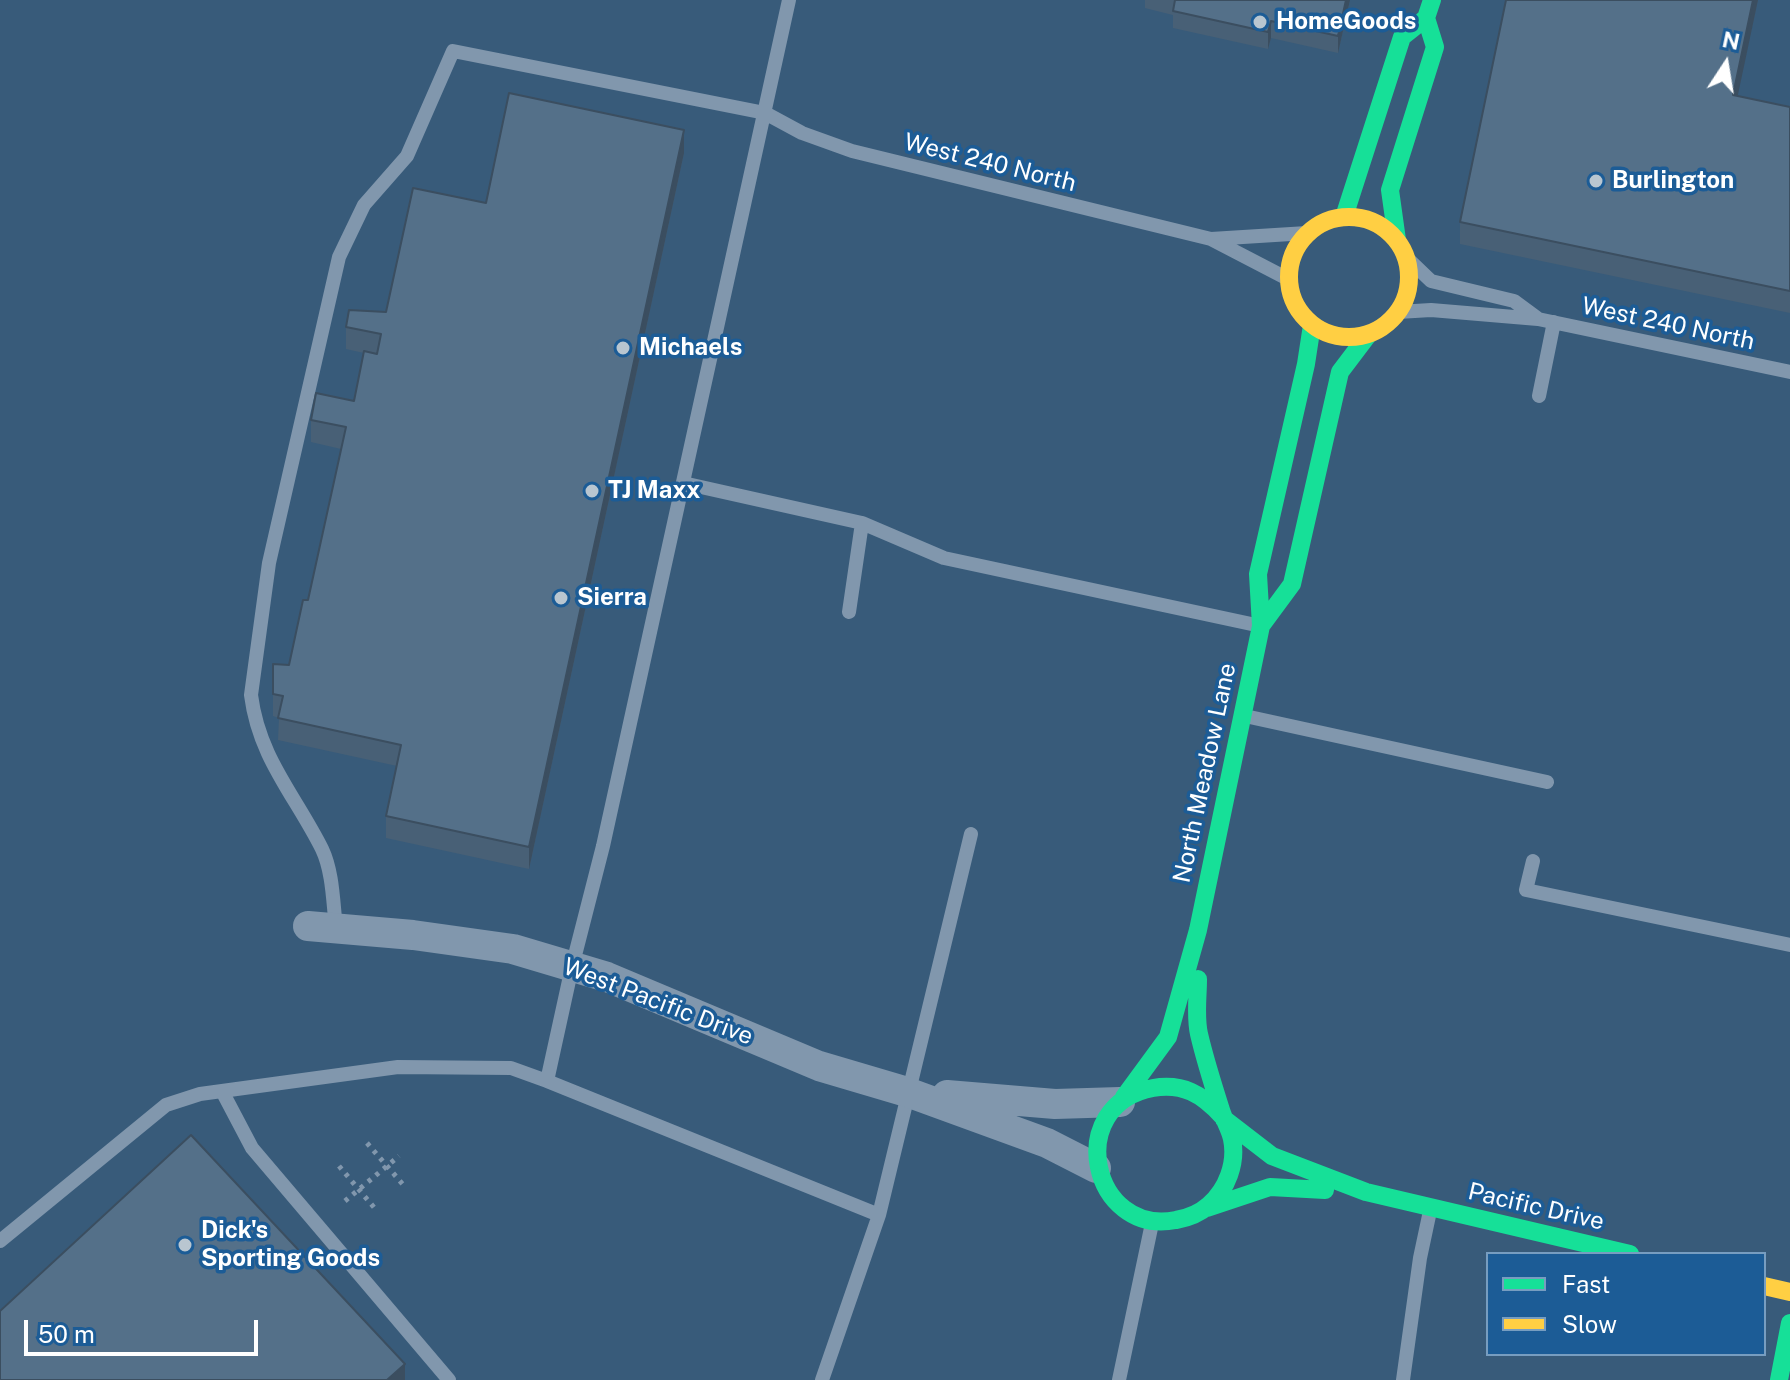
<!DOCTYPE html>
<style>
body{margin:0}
#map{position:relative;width:1790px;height:1380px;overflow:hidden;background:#385b7a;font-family:"Public Sans",sans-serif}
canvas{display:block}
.legend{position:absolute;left:1486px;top:1252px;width:280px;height:104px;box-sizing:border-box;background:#1c5c96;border:2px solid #779dc0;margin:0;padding:10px 14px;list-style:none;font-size:24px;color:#fff}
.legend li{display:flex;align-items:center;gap:16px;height:40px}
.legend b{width:40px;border:2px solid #779dc0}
.north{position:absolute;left:1686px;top:24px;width:80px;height:80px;-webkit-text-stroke:6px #1c5c96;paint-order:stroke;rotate:12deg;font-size:22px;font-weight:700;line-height:32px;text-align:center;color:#fff}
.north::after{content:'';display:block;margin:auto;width:28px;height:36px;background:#fff;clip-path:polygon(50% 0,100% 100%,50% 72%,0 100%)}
.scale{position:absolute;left:24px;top:1320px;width:234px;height:36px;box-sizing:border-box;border:4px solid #fff;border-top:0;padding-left:10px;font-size:24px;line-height:28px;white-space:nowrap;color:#fff;-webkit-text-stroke:6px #1c5c96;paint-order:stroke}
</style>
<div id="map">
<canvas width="1790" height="1380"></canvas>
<ul class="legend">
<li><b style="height:10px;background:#16e098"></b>Fast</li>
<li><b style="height:10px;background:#ffcf43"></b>Slow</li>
</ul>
<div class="north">N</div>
<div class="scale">50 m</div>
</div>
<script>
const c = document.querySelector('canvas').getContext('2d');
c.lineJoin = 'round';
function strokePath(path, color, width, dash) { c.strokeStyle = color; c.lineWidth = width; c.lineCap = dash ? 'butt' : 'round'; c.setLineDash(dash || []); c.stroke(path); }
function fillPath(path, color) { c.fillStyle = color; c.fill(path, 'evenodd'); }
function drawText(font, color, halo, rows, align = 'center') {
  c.font = font + ' "Public Sans",sans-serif'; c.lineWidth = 7; c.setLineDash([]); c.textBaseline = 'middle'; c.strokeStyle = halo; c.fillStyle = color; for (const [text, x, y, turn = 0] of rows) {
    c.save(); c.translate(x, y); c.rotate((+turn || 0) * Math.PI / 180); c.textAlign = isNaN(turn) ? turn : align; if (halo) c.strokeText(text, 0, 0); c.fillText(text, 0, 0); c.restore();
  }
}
const path = new Path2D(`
 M367,1143L406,1188
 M339,1166L377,1211
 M345,1201L399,1156`);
const lane = new Path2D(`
 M1211,239L1307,233
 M1406,257L1431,281L1514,301L1537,318
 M1398,312L1431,310L1538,319L1790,372
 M1539,396L1554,322
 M683,483L862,523L944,558L1256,625
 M849,612L862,523
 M1245,716L1547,782
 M1533,861L1526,890L1790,945
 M336,928C333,903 333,872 322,849C295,795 259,758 251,695L269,563L339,257L364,205L407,156L453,51L765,113L802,133L852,151L1211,239L1288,279
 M547,1081L879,1215
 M222,1091L252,1148L449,1380
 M0,1241L166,1105L200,1094L398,1067L511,1068L547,1081L572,967L603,846L789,0
 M822,1380L879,1215L971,834
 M1119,1380L1151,1228
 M1403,1380L1420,1258L1430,1211`);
const street = new Path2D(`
 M308,926L413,935L513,949L607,977L819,1066L907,1092L1047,1143L1096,1168
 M947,1095L1055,1104L1120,1102`);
const fast = new Path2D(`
 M1344,217L1402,37L1426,18L1432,0
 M1397,240L1390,190L1435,47L1426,18
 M1261,626L1292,584L1340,372L1368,335
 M1198,979C1198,997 1195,1016 1199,1034C1205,1060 1213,1085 1221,1110C1224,1120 1230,1129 1232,1139C1237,1163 1227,1189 1209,1205C1200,1213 1188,1218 1176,1220C1092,1237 1062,1105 1153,1088C1183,1083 1202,1094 1222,1116
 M1124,1097L1168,1037L1198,930L1261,626L1258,574L1306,364L1312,325
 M1224,1119L1272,1156L1366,1192L1630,1254
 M1207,1208L1270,1187L1325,1190
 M1779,1380L1790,1323`);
const slow = new Path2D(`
 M1289 277a60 60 0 1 1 120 0a60 60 0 1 1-120 0Z
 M1764,1286L1790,1292`);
const wall = new Path2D(`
 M1145,0H1350L1338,53L1271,38L1268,49L1173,28V15L1145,8Z
 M1506,0H1758L1737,96L1790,107V313L1460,244V222Z
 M684,153L529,869L386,838V816L397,766L278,740L279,718L273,716V664L289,665L308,600L341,449L311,442V420L354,401L364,353L346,349V327L386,312L486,203Z`);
const shadedWall = new Path2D(`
 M1346,0H1350L1338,53V36Z
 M1753,0H1758L1733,118V95Z
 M1271,21V38L1268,49V32Z
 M684,130V153L529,869V847Z
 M405,1364V1380H387Z`);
const building = new Path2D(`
 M1175,0H1346L1338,36L1271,21L1268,32L1173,11Z
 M1506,0H1753L1733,95L1790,107V291L1460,222Z
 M509,93L684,130L529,847L386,816L401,745L278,718L283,696L273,694V664L289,665L303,600H308L346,427L311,420L316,393L354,401L364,351L377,354L381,334L346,327L349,310L386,312L413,188L486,203Z
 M191,1135L405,1364L387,1380H0V1311Z`);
const markers = [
 [1260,22,8,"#b9c6d0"],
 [1596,181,8,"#b9c6d0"],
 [623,348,8,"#b9c6d0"],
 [592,491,8,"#b9c6d0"],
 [561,598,8,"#b9c6d0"],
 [185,1245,8,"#b9c6d0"]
];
const poiNames = [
 ["HomeGoods",1276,22],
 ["Burlington",1612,181],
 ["Michaels",639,348],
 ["TJ Maxx",608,491],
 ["Sierra",577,598],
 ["Dick's",201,1231],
 ["Sporting Goods",201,1259]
];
const streetNames = [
 ["West 240 North",990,163,14],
 ["West 240 North",1668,324,12],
 ["North Meadow Lane",1205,773,-78],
 ["West Pacific Drive",658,1002,21],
 ["Pacific Drive",1536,1207,13]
];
strokePath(path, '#8197ad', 5, [4, 6]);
strokePath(lane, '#8197ad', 14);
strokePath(street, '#8197ad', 30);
strokePath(fast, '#16e098', 18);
strokePath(slow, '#ffcf43', 18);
fillPath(wall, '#486076');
fillPath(shadedWall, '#3b4e60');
fillPath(building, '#547089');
strokePath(building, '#3b4e60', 2);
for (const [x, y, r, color] of markers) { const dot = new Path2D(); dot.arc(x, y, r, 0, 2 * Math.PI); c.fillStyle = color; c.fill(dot); strokePath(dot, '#1c5c96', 3); }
drawText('bold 24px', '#fff', '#1c5c96', poiNames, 'left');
drawText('24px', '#fff', '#1c5c96', streetNames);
</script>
